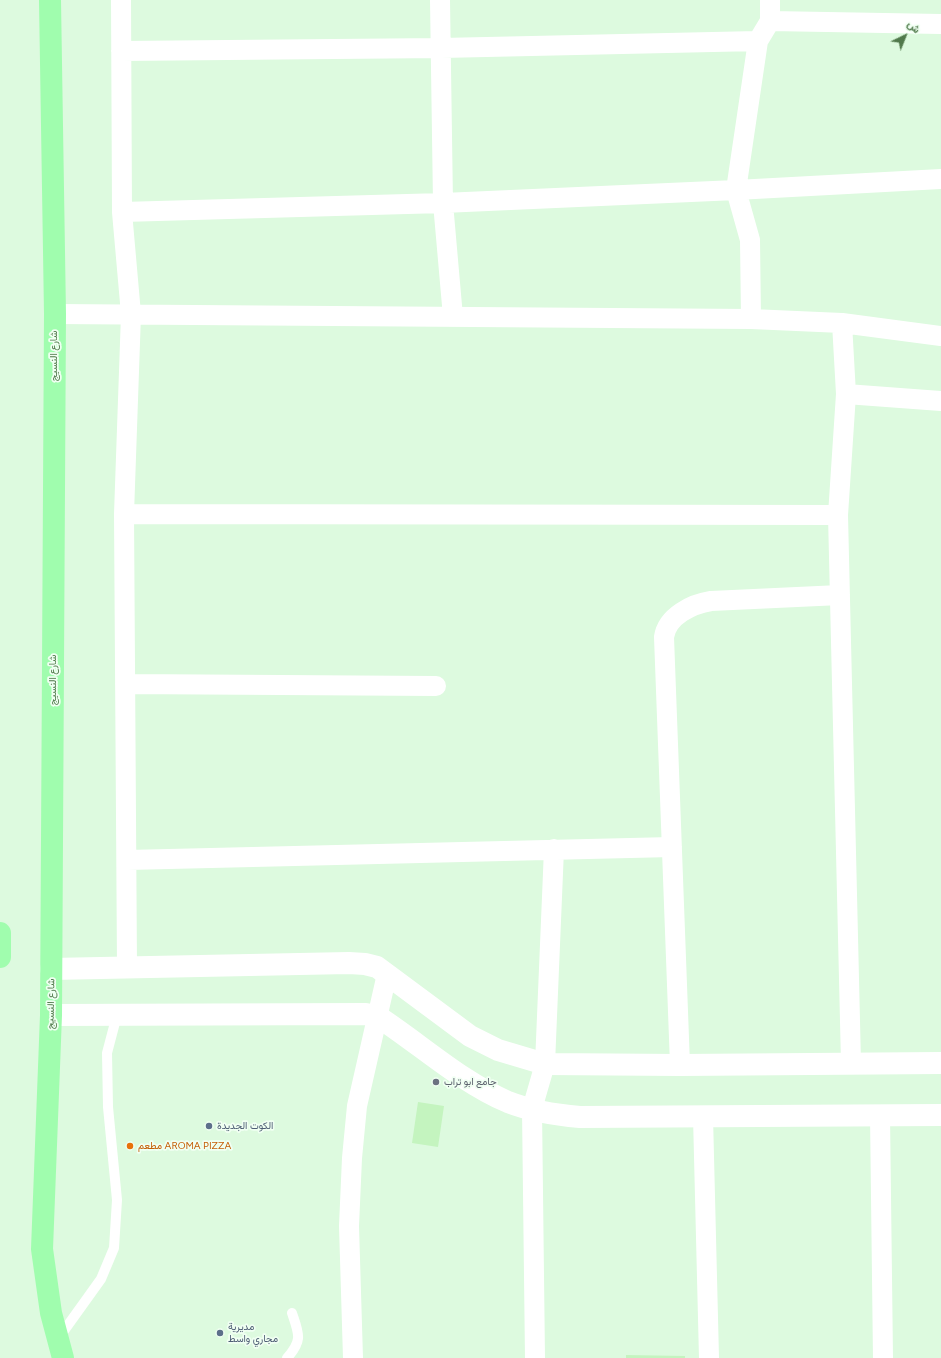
<!DOCTYPE html>
<meta charset="utf-8">
<style>
body{margin:0}
#map{position:relative;width:941px;height:1358px;overflow:hidden;background:#e9fdec;font-family:Figtree,Vazirmatn,sans-serif}
canvas{display:block}
.north{position:absolute;left:885px;top:16px;width:40px;height:40px;-webkit-text-stroke:3px #f0fff2;paint-order:stroke;rotate:43deg;font-size:11px;font-weight:700;line-height:16px;text-align:center;color:#50794b}
.north::after{content:'';display:block;margin:auto;width:14px;height:18px;background:#50794b;clip-path:polygon(50% 0,100% 100%,50% 72%,0 100%)}
</style>
<div id="map">
<canvas width="941" height="1358"></canvas>
<div class="north">ش</div>
</div>
<script>
const c = document.querySelector('canvas').getContext('2d');
c.lineJoin = 'round';
function fillPath(path, color) { c.fillStyle = color; c.fill(path, 'evenodd'); }
function strokePath(path, color, width, dash) { c.strokeStyle = color; c.lineWidth = width; c.lineCap = dash ? 'butt' : 'round'; c.setLineDash(dash || []); c.stroke(path); }
function drawText(font, color, halo, rows, align = 'center') {
  c.font = font + ' Figtree,Vazirmatn,sans-serif'; c.lineWidth = 3.5; c.setLineDash([]); c.textBaseline = 'middle'; c.strokeStyle = halo; c.fillStyle = color; for (const [text, x, y, turn = 0] of rows) {
    c.save(); c.translate(x, y); c.rotate((+turn || 0) * Math.PI / 180); c.textAlign = isNaN(turn) ? turn : align; if (halo) c.strokeText(text, 0, 0); c.fillText(text, 0, 0); c.restore();
  }
}
const residential = new Path2D(`
 M0,0H941V1358H0Z`);
const building = new Path2D(`
 M418,1102L444,1106L438,1147L412,1143Z
 M626,1355L685,1356V1358H626Z`);
const lane = new Path2D(`
 M58,1339L101,1279L114,1248L117,1200L108,1107L107,1053L117,1015
 M287,1358C303,1340 299,1334 292,1313`);
const street = new Path2D(`
 M121,0L122,212L131,314L124,514L127,968
 M440,0L443,203L453,317
 M770,21L941,24
 M121,51L441,48L758,41
 M122,212L443,203L736,190L941,179
 M55,314L751,319L842,323L941,336
 M751,319L750,240L736,190L758,41L770,21V0
 M842,323L846,394L838,515L851,1063
 M846,394L941,401
 M124,514L838,515
 M125,684L436,686
 M127,860L672,847
 M680,1065L664,637C667,616 692,604 711,601L840,595
 M880,1115L883,1358
 M703,1116L709,1358
 M353,1358L349,1226L352,1158L357,1106L387,974
 M535,1358L532,1109L545,1064L554,849`);
const secondary = new Path2D(`
 M51,969L349,963L365,964L377,967L470,1036L498,1050L545,1064L680,1065L941,1063
 M51,1015L366,1014L377,1016C420,1044 461,1082 508,1102C531,1111 556,1115 580,1117L941,1115`);
const primary = new Path2D(`
 M50,0L55,314L51,1015L42,1249L51,1313L63,1358
 M0,933V957`);
const markers = [
 [436,1082,4,"#6b7280"],
 [209,1126,4,"#5c6f8a"],
 [130,1146,4,"#e8710a"],
 [220,1333,4,"#5c6f8a"]
];
const streetNames = [
 ["شارع النسيج",54,356,-90],
 ["شارع النسيج",53,680,-90],
 ["شارع النسيج",51,1004,-89]
];
const worshipNames = [
 ["جامع ابو تراب",444,1082]
];
const serviceNames = [
 ["الكوت الجديدة",217,1126],
 ["مديرية",228,1327],
 ["مجاري واسط",228,1339]
];
const foodNames = [
 ["مطعم AROMA PIZZA",138,1146]
];
fillPath(residential, '#ddfadf');
fillPath(building, '#c4f4bf');
strokePath(lane, '#fff', 10);
strokePath(street, '#fff', 20);
strokePath(secondary, '#fff', 22);
strokePath(primary, '#a0fdae', 22);
for (const [x, y, r, color] of markers) { const dot = new Path2D(); dot.arc(x, y, r, 0, 2 * Math.PI); c.fillStyle = color; c.fill(dot); strokePath(dot, '#f0fff2', 1.5); }
drawText('10px', '#50794b', '#f0fff2', streetNames);
drawText('10px', '#5b616d', '#f0fff2', worshipNames, 'left');
drawText('10px', '#4e5e75', '#f0fff2', serviceNames, 'left');
drawText('10px', '#c56008', '#f0fff2', foodNames, 'left');
</script>
